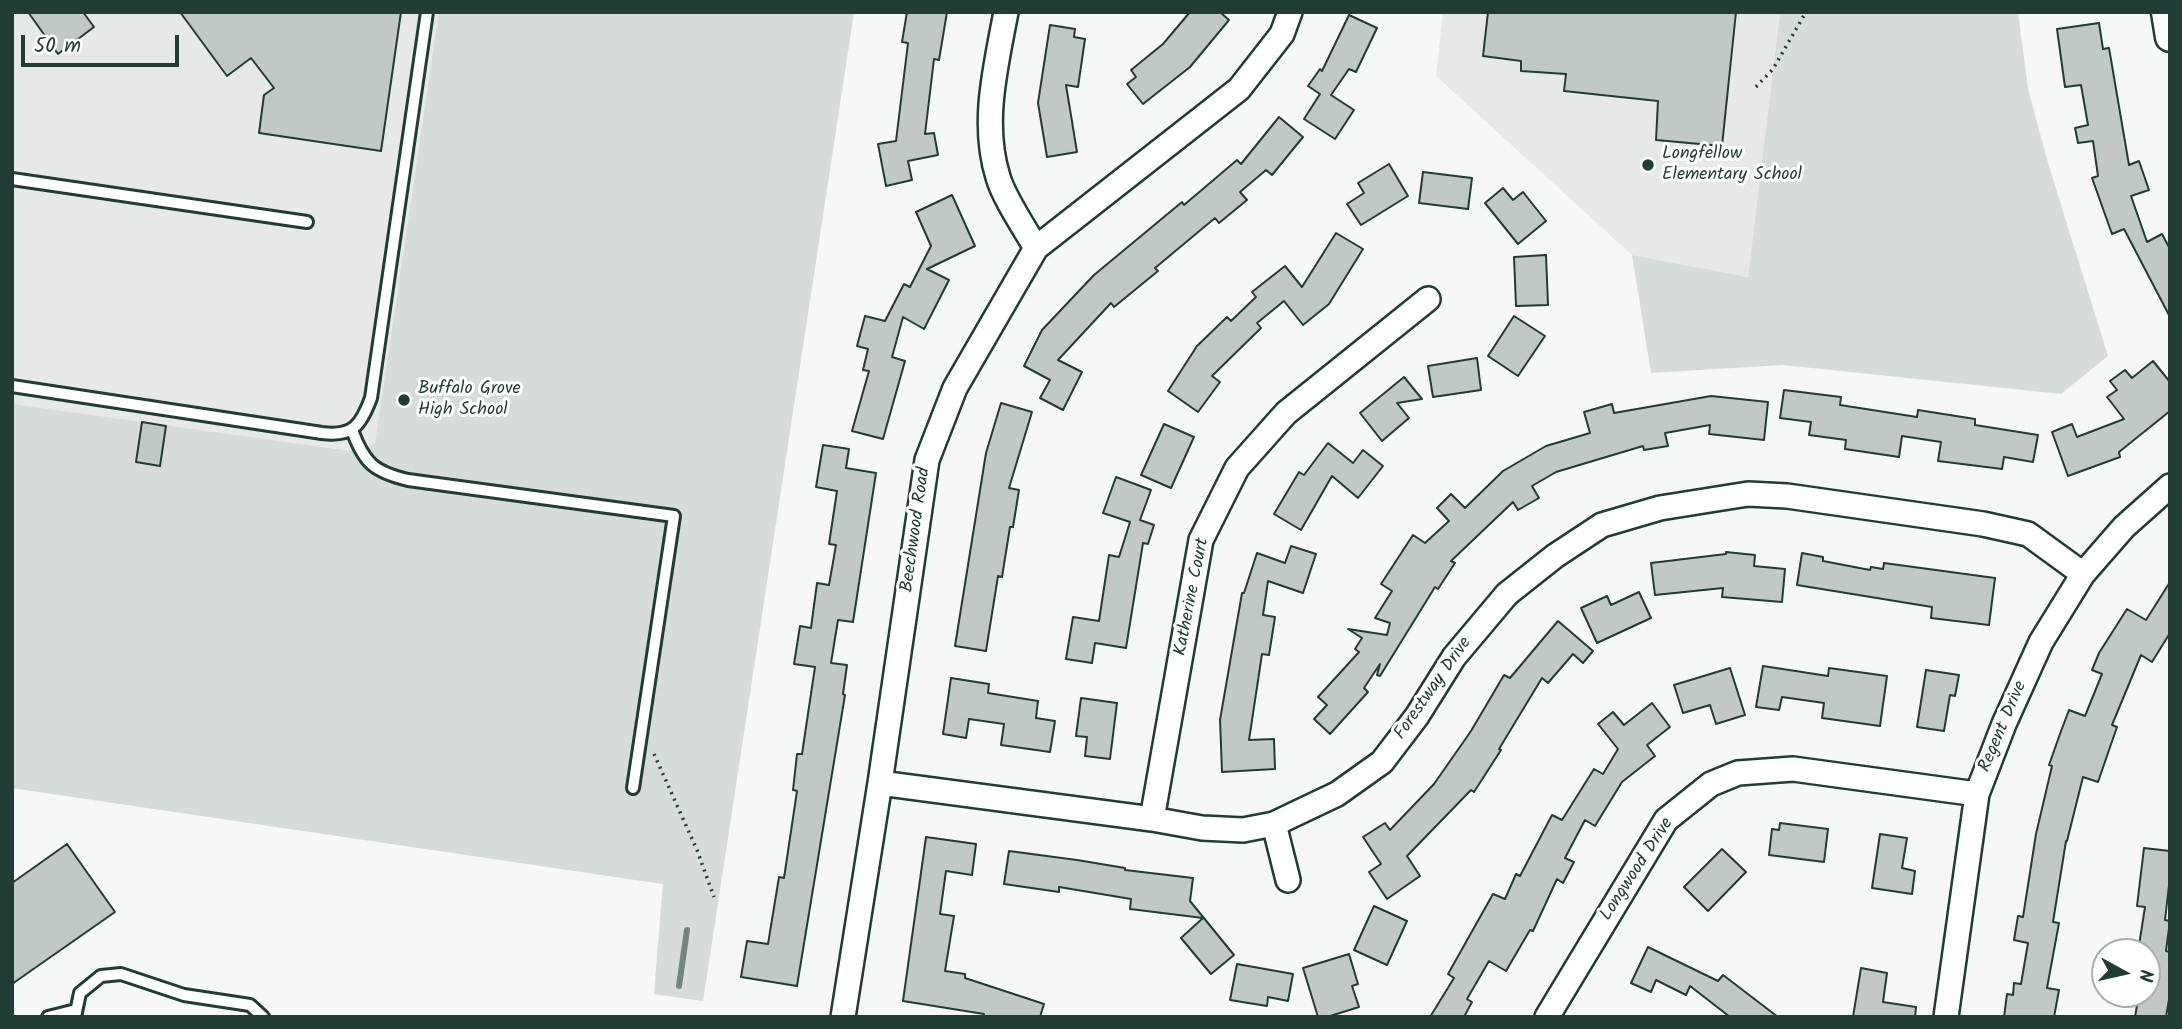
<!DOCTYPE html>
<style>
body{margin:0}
#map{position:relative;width:2182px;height:1029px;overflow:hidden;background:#f6f7f7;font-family:Kalam,sans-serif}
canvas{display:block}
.frame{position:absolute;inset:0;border:14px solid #1f3d34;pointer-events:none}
.north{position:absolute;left:2091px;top:938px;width:70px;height:70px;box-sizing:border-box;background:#fff;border:2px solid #a5b1ae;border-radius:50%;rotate:98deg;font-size:19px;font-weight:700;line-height:28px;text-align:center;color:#1f3d34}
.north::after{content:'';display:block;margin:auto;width:24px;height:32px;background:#1f3d34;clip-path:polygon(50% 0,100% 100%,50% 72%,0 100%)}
.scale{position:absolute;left:21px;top:35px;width:158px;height:32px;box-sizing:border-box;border:4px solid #1f3d34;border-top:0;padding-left:9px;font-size:21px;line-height:24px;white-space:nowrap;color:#1f3d34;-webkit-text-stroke:5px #fff;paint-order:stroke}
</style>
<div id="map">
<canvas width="2182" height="1029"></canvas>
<div class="frame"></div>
<div class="north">N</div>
<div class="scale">50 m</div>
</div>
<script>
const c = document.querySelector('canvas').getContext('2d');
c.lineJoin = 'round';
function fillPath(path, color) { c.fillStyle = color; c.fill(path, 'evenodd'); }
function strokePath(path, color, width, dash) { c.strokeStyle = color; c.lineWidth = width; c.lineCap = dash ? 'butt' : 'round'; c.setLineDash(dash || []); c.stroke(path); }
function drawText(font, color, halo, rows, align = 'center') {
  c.font = font + ' Kalam,sans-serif'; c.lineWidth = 6; c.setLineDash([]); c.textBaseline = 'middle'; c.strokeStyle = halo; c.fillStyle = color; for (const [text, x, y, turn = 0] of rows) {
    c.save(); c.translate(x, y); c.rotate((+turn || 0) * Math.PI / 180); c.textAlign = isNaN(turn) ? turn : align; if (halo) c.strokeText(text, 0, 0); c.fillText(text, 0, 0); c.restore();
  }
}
const built = new Path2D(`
 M12,12H854L703,1001L654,994L663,884L12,788Z
 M1443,12H1780L1748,277L1632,255L1436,76Z`);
const green = new Path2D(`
 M439,12H854L703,1001L654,994L663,884L12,788V404L350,451L375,444Z
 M1780,12H2018L2028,89L2048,163L2108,356L2061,394L1783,365L1651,373L1632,255L1748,277Z`);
const stream = new Path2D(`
 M679,986L687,930`);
const building = new Path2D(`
 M28,12H83L94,27L58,54Z
 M180,12H401L381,151L259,133L264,95L274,88L251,58L227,76Z
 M907,12H947L939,60L934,59L925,134L934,133L938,155L908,161L912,180L886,186L878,144L896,141L908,43L902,42Z
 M1190,12H1220L1229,20L1190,67L1143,104L1127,84L1136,77L1131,70L1163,44Z
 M1488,12H1736L1722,146L1656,140L1658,101L1564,91L1566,74L1521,71V61L1483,56Z
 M1349,15L1377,28L1356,72L1349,69L1331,95L1354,110L1335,139L1304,119L1320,94L1308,86L1320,69L1322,71Z
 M2099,23L2103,49L2109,48L2129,165L2139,161L2149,190L2131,196L2147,242L2162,234L2170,249V317L2124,229L2112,234L2092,178L2098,176L2093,141L2078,143L2075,128L2088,125L2081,85L2065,87L2057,29Z
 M1050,25L1075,29L1074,37L1085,39L1078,87L1066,85L1077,152L1047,157L1038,103Z
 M1279,117L1303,137L1272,175L1266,170L1240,192L1247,200L1219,223L1215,218L1155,268L1158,271L1114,307L1111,303L1058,360L1082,372L1063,410L1040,398L1050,380L1024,366L1042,330L1094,275L1182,202L1184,205L1237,160L1241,164Z
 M1389,164L1408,196L1361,225L1347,204L1364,193L1358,183Z
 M1423,172L1472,178L1468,209L1419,203Z
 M1503,188L1513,200L1523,192L1546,221L1518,244L1485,203Z
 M952,195L975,246L927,269L949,280L924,329L903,317L892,357L905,361L883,439L852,431L869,371L863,370L868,349L857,346L865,316L885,321L904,284L910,287L931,246L916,212Z
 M1336,233L1363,249L1329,304L1303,325L1284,301L1257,323L1261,328L1212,376L1220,382L1198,412L1168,391L1197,346L1227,317L1231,321L1256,297L1252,292L1285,266L1302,287Z
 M1546,255L1548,305L1516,306L1514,257Z
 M1514,316L1545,336L1518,376L1488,356Z
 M1477,358L1481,390L1433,397L1428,366Z
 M2153,361L2170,382V411L2119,452L2120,457L2068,476L2052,432L2072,424L2077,437L2124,419L2107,397L2117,390L2110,381L2125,370L2132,378Z
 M1404,377L1422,399L1397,403L1409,418L1382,441L1360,413Z
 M1784,390L1841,397L1840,405L1917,417L1918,410L1975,419V425L2038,435L2033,462L2004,457L2002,469L1938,461L1941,442L1902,436L1899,457L1845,449L1846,440L1809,435L1811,422L1780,418Z
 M1711,396L1768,402L1764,440L1709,434L1710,425L1665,433L1668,446L1644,450L1643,446L1556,472L1532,486L1539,498L1518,510L1513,502L1451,561L1455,563L1438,589L1435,587L1380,676L1377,675L1380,664L1364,688L1368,692L1330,734L1314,719L1327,705L1318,697L1359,652L1355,649L1362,638L1348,629L1387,635L1390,623L1375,618L1392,591L1381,584L1413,535L1425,543L1449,521L1437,508L1451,494L1465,508L1503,471L1546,446L1590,433L1584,412L1612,404L1614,413Z
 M1001,403L1032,412L1009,488L1019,490L1013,527H1010L1002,577L998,576L986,651L955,646L986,453Z
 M142,422L166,426L160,466L136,462Z
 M1164,424L1194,437L1171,488L1141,475Z
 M1328,443L1353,463L1363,450L1383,466L1358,498L1332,476L1301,530L1274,514L1299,472L1304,475Z
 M823,445L849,449L846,468L876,473L853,622L838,620L831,663L847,665L843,694L845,695L797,986L741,977L747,941L768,944L779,877L784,878L797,791L793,790L797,754H802L815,667L794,664L800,626L811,628L817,583L829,585L836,545L829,544L837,491L816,487Z
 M1116,477L1151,490L1140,520L1154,525L1148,544L1143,543L1126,648L1095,643L1092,663L1066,659L1073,617L1099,621L1109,555L1119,557L1130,522L1103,513Z
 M1291,546L1316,554L1303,593L1268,581L1263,615L1275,617L1269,655L1262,654L1249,740L1274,739L1275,769L1222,772L1220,720L1242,593H1244L1257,553L1285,563Z
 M1726,552L1755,555L1754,566L1785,569L1782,602L1722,597L1723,588L1655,595L1651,563L1726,554Z
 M1802,553L1823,557V561L1870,570L1871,567L1883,569L1884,563L1995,578L1989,625L1931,618L1932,607L1797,585Z
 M2170,582V633L2152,662L2141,655L2112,725L2117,727L2098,782L2083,777L2067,841H2066L2053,922L2059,923L2047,988L2059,990L2054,1017H2004L2007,994L2013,995L2014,983L2021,984L2028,943L2014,940L2018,916L2023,917L2036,834L2052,766L2049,765L2060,734L2069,710L2085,716L2102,674L2092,670L2099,653L2127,609L2146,620Z
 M1639,592L1651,618L1597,643L1581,608L1607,596L1611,605Z
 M1558,621L1593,651L1583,663L1573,654L1548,683L1542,678L1499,749L1501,750L1474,792L1471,790L1407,856L1420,876L1387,899L1369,872L1381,864L1363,837L1385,823L1390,830L1434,784L1471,731L1504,675L1510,678Z
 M1763,666L1828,676L1829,668L1887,676L1880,726L1822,718L1824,703L1782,697L1779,710L1756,707Z
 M1730,668L1745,715L1716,724L1710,705L1683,713L1674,685Z
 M1926,670L1959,675L1955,696L1950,695L1944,731L1917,727Z
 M951,678L989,684L988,693L1038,701L1036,718L1055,721L1050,752L1001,745L1004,724L969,719L966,738L943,734Z
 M1081,698L1117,703L1110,759L1085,756L1087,737L1076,736Z
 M1652,703L1670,727L1647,745L1655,756L1622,782L1595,826L1585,820L1565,858L1574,862L1563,883L1557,879L1533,931L1530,930L1506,971L1489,961L1467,999L1472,1002L1464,1017H1430L1454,978L1448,974L1493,894L1505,899L1516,874L1520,876L1552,815L1562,820L1594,769L1603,774L1618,749L1598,724L1613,712L1624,725Z
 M1780,823L1828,829L1824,862L1769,855L1772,829L1779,830Z
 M1880,834L1907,838L1902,868L1915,871L1912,894L1872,888Z
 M926,837L976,844L972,875L946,871L940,914L954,916L945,971L965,974V978L1044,1004L1040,1017H983L984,1014L903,1001Z
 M67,844L115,912L12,984V883Z
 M2144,848L2170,851V877L2165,920L2170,921L2166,951L2170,952V994L2166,1017H2135L2139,994H2147V952H2138L2145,907L2137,906Z
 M1722,849L1746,872L1708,911L1684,887Z
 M1009,851L1077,860L1125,868V870L1193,878L1190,901L1234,955L1211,974L1181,938L1203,918L1130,909L1131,899L1059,887V892L1004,884Z
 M1374,906L1407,921L1387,965L1354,950Z
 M1648,947L1718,981L1723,975L1778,1017H1730L1690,986L1686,995L1656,980L1651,992L1631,983Z
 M1349,954L1358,984L1352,986L1359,1007L1327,1017H1318L1303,968Z
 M1237,964L1293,974L1288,1001L1268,997L1267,1006L1230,1000Z
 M1861,968L1887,973L1883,1002L1916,1007L1915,1017H1853Z`);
const path = new Path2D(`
 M1756,87L1773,69L1806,12
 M654,754L697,850L714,897`);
const service = new Path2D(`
 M12,179L307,222
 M12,386L322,433C353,437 361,425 371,398L427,12
 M352,430C364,463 374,472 408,480L674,516L633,788
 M48,1017L76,1010
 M75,1017L80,993L101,976L121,974L184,995L250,1005L263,1017`);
const minor = new Path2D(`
 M1006,12C996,66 981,123 998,177C1003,196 1025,229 1036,248
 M880,783L1152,819L1202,828L1243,830L1274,824L1337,794L1382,762L1417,716L1454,657L1507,594L1555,556L1602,525L1660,508L1748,494L1787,496L1983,524L2028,534L2083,574
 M1152,819L1201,540L1237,468L1286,413L1428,299
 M1274,824L1288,880
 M843,1017L880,783L927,460L955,388L1036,248L1239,89L1282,34L1290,12
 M1547,1017L1666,820L1711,784L1738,773L1793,769L1977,794
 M1946,1017L1977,794L2004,724L2041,642L2083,574L2124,527L2170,486`);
const tertiary = new Path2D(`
 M2166,12L2170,37`);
const markers = [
 [1648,165,7,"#1f3d34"],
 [404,400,7,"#1f3d34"]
];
const poiNames = [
 ["Longfellow",1662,155],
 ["Elementary School",1662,176],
 ["Buffalo Grove",418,390],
 ["High School",418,411]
];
const streetNames = [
 ["Beechwood Road",917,530,-82],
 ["Katherine Court",1193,597,-79],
 ["Forestway Drive",1434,689,-55],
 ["Regent Drive",2004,727,-67],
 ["Longwood Drive",1638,870,-57]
];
fillPath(built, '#e6e9e8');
fillPath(green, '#d6dcdb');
strokePath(stream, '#72857f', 6);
fillPath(building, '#c0c9c6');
strokePath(building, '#1f3d34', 2);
strokePath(service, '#1f3d34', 16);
strokePath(minor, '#1f3d34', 28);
strokePath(tertiary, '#1f3d34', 33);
strokePath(path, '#1f3d34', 3.5, [2, 5]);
strokePath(service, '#fff', 10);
strokePath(minor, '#fff', 23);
strokePath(tertiary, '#fff', 28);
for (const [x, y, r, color] of markers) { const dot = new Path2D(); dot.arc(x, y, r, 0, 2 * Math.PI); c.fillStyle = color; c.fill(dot); strokePath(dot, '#fff', 2.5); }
drawText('18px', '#1f3d34', '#fff', poiNames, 'left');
drawText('18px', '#1f3d34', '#fff', streetNames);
</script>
